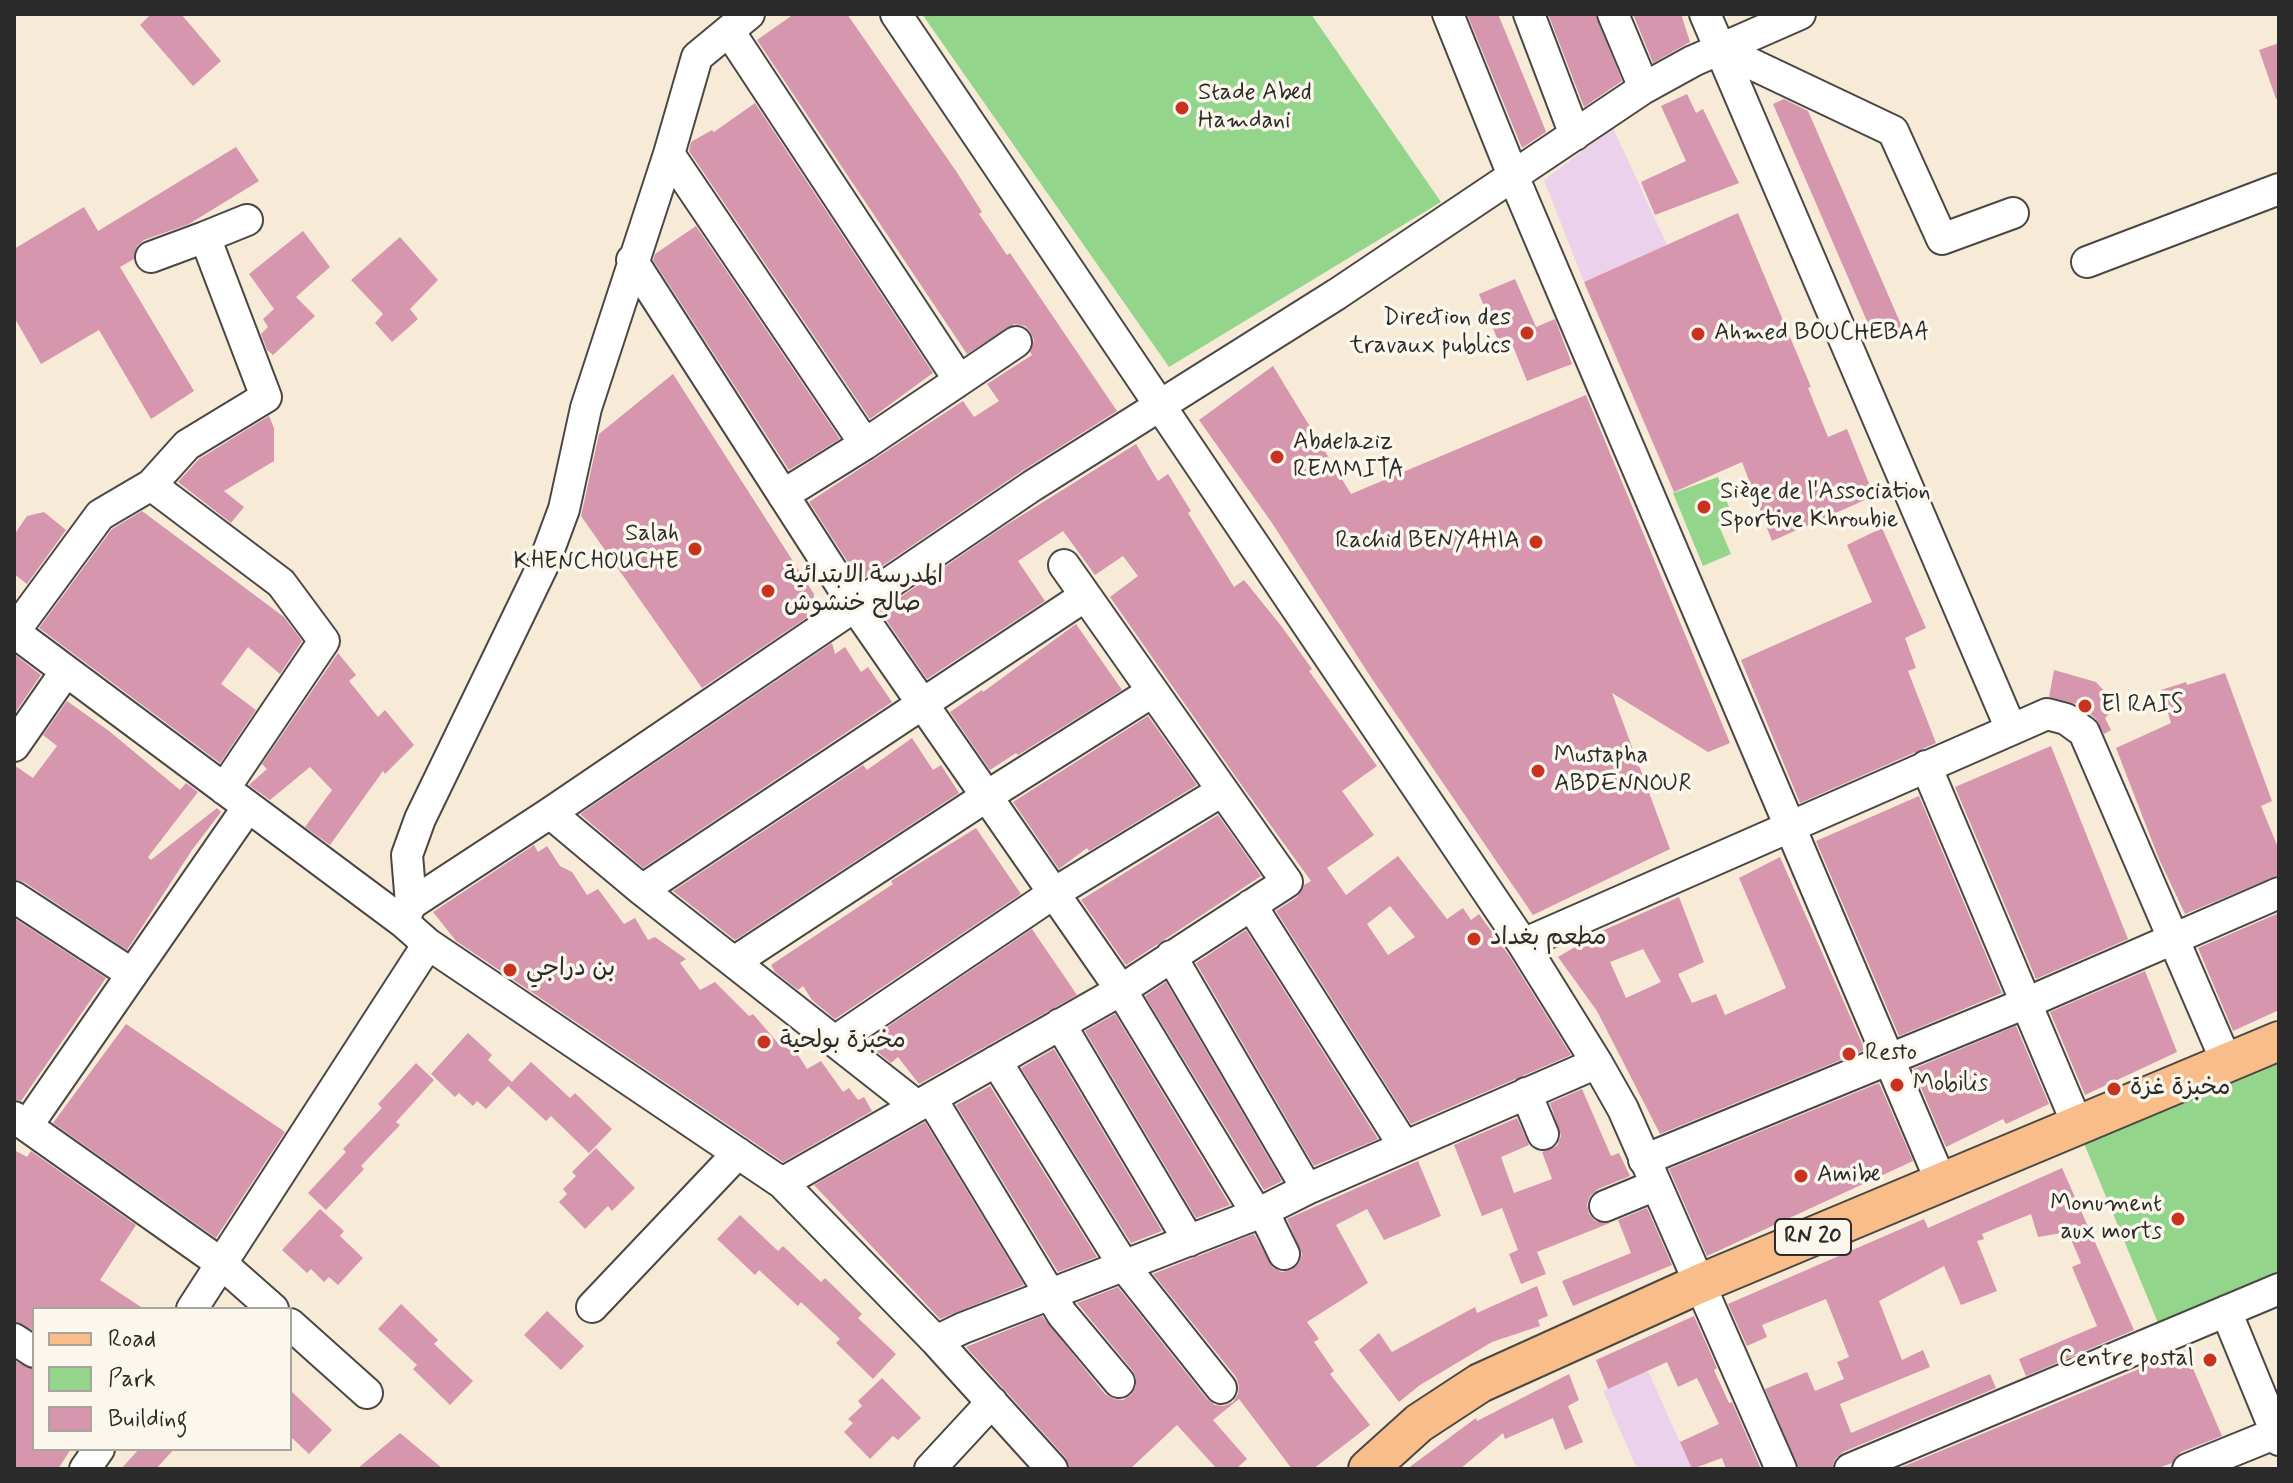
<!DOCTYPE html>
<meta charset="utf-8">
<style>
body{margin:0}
#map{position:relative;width:2293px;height:1483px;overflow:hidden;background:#f7ebd7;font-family:Mynerve,sans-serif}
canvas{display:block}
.frame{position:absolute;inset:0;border:16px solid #2b2b2b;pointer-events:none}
.legend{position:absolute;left:32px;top:1307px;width:260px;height:144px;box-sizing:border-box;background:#fbf7ec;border:2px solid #a8a59f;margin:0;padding:10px 14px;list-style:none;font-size:24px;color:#2b2b2b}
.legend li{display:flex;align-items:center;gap:16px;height:40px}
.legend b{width:40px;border:2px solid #a8a59f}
</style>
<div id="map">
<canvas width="2293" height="1483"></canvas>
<div class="frame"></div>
<ul class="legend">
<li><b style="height:10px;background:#f8bd89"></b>Road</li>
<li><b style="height:22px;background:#94d58c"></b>Park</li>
<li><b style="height:22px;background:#d596ae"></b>Building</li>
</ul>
</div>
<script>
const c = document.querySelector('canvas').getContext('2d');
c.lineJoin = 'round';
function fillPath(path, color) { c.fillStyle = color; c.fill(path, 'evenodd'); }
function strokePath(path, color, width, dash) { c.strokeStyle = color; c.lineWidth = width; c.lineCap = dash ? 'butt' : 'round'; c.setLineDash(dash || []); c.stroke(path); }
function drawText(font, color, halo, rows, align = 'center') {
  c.font = font + ' Mynerve,"Playpen Sans Arabic",sans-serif'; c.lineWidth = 7; c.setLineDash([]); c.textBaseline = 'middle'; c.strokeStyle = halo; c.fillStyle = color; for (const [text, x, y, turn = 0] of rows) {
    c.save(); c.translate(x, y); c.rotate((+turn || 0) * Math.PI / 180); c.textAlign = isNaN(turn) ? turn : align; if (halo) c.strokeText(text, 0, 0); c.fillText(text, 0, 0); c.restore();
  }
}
const built = new Path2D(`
 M1613,128L1667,245L1584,282L1544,180Z
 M1648,1371L1692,1469H1637L1603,1391Z`);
const green = new Path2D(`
 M922,14H1311L1441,202L1169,367Z
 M1718,477L1734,521L1720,528L1731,554L1703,566L1673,493Z
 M2279,1060V1273L2158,1323L2083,1141Z`);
const building = new Path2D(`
 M151,14H181L221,61L193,86L140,25Z
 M794,14H847L956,171L982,212L979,214L1007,255L1010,253L1117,411L1022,471L860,581L809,502L963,401L974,417L999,401L987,384L1032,355L1030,352L1034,340L1030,331L1025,326L1014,324L967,354L757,40Z
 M1467,14H1498L1537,109L1546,132L1522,148Z
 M1548,14H1595L1622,81L1584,107Z
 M1633,14H1681L1690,42L1653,63Z
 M2279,43V99H2276L2259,50Z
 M1687,94L1696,113L1703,109L1739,183L1655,215L1641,182L1686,161L1661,106Z
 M1784,99L1808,111L1903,329L1876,342L1773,104Z
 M755,103L933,373L870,419L689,151L691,142L712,130L714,132Z
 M236,147L259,181L189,224L144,240L137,246L134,259L120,267L194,391L151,419L99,330L41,364L14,317V249L84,207L98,231Z
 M1738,213L1811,387L1808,388L1828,437L1847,429L1874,496L1772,541L1742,462L1674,492L1584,282Z
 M696,226L840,439L789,470L653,260L655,254Z
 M303,231L330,267L296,297L315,316L273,355L267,350L261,334L268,327L263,319L274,309L249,274Z
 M400,237L438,280L410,309L418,319L392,342L375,323L383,314L351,280Z
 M1515,279L1536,327L1555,319L1572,364L1527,381L1510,339L1499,343L1479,294Z
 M1273,366L1351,494L1586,395L1730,743L1708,752L1612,693L1670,849L1533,915L1370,676L1272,523L1199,420Z
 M673,374L814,594L812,614L702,688L581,516L599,434Z
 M269,416L274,428V461L224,491L244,507L231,523L178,482L199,459Z
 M1136,444L1158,481L1168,474L1191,511L1188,513L1234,587L1244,580L1282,627L1312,669L1309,671L1377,766L1342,791L1374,835L1327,868L1346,895L1398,856L1447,919L1463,908L1471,920L1479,914L1510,957L1571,1055L1411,1124L1276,911L1297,897L1304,885L1311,881L1245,790L1110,597L1138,576L1123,556L1095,575L1063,531L1018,561L1045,601L927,679L880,611L1000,529ZM1390,906L1415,937L1388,955L1367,924Z
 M142,511L284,617L302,641L280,674L248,647L221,684L256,710L220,763L39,628L112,529Z
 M44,512L66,530L27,584L14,574V535L27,516Z
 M1882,528L1926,628L1905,638L1916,668L1908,671L1936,743L1800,803L1741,660L1872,602L1847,545Z
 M1076,624L1122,690L1018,755L1016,753L990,770L950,712L982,690L983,692Z
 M832,643L835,654L845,647L861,672L868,667L892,702L643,868L580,814Z
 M338,653L356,675L349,681L378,717L385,710L414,745L385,774L383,771L330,845L305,827L332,790L310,767L270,800L249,785L267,769L262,764Z
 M14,654L41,675L15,713L14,712Z
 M2054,670L2096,682L2114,702L2111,704L2114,709L2105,718L2111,730L2104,734L2095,718L2077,704L2049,697Z
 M2225,673L2272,801L2261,806L2279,850V875L2185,914L2159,859L2116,748L2171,723L2161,690L2186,682L2187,685Z
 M67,701L109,731L180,790L186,783L198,792L148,857L151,860L217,808L221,812L192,850L127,950L24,882L14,879V765L33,778L57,746L43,735Z
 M1148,716L1197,785L1089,851L1087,848L1059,869L1013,802Z
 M912,738L933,770L941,765L959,793L735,940L673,891L863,765L867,770Z
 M2051,746L2128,939L2036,979L1955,787Z
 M1919,796L2002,993L1899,1036L1816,841Z
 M1218,815L1261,876L1126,965L1081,900Z
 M976,828L1021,894L835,1019L812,1000L803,986L798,990L775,972L771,965L893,884L891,881Z
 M534,845L538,852L547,846L560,866L572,872L587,895L598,889L624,924L635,918L648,940L655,937L686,959L680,963L700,990L715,982L749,1016L753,1014L777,1042L786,1036L807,1069L821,1061L843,1092L849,1088L858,1100L864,1097L872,1111L783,1162L456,941L433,912Z
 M1780,857L1865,1050L1660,1134L1597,1011L1558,957L1604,930L1679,897L1704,962L1678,974L1692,1003L1716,994L1725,1015L1764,998L1786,988L1739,878ZM1643,949L1661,982L1626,998L1610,962Z
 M2279,913V1010L2233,1031L2198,948Z
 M14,918L106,978L21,1101L14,1099Z
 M1032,929L1077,995L919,1084L898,1057L891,1063L865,1042Z
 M1246,930L1378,1139L1314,1166L1196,963Z
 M2145,971L2177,1052L2085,1095L2050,1012Z
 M1166,982L1282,1181L1264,1190L1145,996Z
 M1115,1014L1230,1205L1196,1218L1085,1031Z
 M126,1024L285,1132L216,1238L53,1123Z
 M2016,1026L2049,1104L2006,1124L2003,1119L1946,1147L1913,1069Z
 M468,1033L492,1055L488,1060L512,1082L486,1109L477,1101L473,1106L459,1093L455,1097L431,1074Z
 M1054,1049L1162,1231L1131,1243L1021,1068Z
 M531,1062L570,1098L575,1093L612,1129L589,1153L551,1116L546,1121L508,1086Z
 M416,1063L434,1080L396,1122L400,1125L361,1166L364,1169L326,1210L308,1193L346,1152L343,1149L382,1108L378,1104Z
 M1879,1083L1913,1161L1707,1256L1669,1169Z
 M990,1086L1097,1257L1058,1272L956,1105Z
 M1582,1089L1611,1156L1619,1153L1630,1176L1598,1189L1590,1196L1587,1204L1589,1214L1595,1221L1610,1223L1537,1252L1546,1274L1521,1284L1509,1254L1518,1250L1502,1208L1482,1216L1454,1145L1517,1118L1529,1145L1501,1157L1514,1193L1552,1179L1542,1152L1557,1146L1561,1136L1550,1103Z
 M925,1122L1024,1285L940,1319L814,1185Z
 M596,1148L635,1188L612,1211L608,1206L585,1229L559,1202L567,1194L563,1189L576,1176L572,1172Z
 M14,1150L27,1157L31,1151L136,1225L100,1280L144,1309H34V1331L14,1321Z
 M1418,1161L1441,1216L1384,1240L1367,1209L1336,1225L1368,1283L1307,1322L1319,1339L1314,1342L1334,1371L1330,1374L1370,1425L1313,1469H1292L1239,1399L1213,1420L1247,1459L1236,1469H1217L1177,1425L1130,1469H1070L1065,1457L966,1347L1042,1316L1105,1394L1114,1399L1123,1400L1131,1395L1136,1387V1378L1133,1371L1077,1303L1118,1287L1207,1399L1215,1405L1224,1406L1233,1402L1238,1394L1239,1386L1236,1377L1153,1274L1254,1234L1273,1268L1282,1272L1291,1270L1299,1263L1302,1254L1287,1219Z
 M2062,1168L2134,1330L2026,1376L2019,1359L2097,1326L2072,1267L2081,1263L2068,1232L2038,1237L2031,1214L1982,1234L1984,1239L1977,1241L1997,1291L1961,1305L1944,1266L1879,1301L1902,1360L1923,1350L1930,1367L1840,1404L1851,1433L1990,1374L1996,1388L1843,1452L1835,1459L1832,1469H1799L1765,1389L1807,1372L1815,1391L1844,1379L1837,1362L1849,1357L1826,1299L1762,1325L1767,1337L1747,1346L1728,1304L1924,1219L1928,1228Z
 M1647,1208L1672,1265L1573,1306L1562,1281L1631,1253L1618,1220Z
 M320,1209L344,1231L340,1236L363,1258L338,1285L329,1277L324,1282L311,1269L307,1273L282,1250Z
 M740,1215L778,1251L783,1246L821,1282L825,1278L862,1314L858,1318L896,1354L873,1379L836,1343L840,1339L801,1302L798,1306L759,1270L755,1275L717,1239Z
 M1537,1286L1548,1316L1538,1320L1540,1326L1492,1342L1420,1385L1399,1402L1359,1350L1379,1333L1392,1352L1475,1307L1477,1313Z
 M401,1304L438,1340L434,1344L473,1381L450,1405L413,1369L417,1365L378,1329Z
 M547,1311L584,1346L561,1370L524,1335Z
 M1694,1316L1717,1368L1714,1370L1729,1403L1732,1402L1761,1469H1726L1722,1458L1692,1469L1680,1442L1719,1424L1697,1378L1678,1387L1667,1362L1608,1389L1596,1360Z
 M2185,1350L2222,1436L2181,1452L2172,1463L2156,1469H1897Z
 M14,1360L34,1370V1449H71L58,1469H14Z
 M1569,1374L1579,1400L1568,1406L1583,1442L1565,1450L1553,1418L1505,1439L1503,1433L1460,1469H1407L1476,1418L1477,1421Z
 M882,1378L921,1418L898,1440L893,1436L870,1459L844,1432L853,1423L848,1419L862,1406L858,1401Z
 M290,1390L332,1430L309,1454L290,1436Z
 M400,1433L443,1469H357Z
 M139,1449H174L156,1469H121Z`);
const minor = new Path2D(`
 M896,14L1523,944L1597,1063L1623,1109L1781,1469
 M1448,14L1514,178L1942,1184
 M1529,14L1575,135
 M1613,14L1644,88
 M1705,14L2011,729
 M729,31L959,380
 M1720,49L1893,131L1942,239L2013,213
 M669,154L865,444
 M205,237L247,220
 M151,257L205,237L266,397L187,445L151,485
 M632,260L854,605L1121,990L1257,1214
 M2087,262L2279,189
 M783,495L865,444L1016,342
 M14,632L100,515L151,485L281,583L324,641L224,789
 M14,632L403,922
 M14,746L66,671
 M1926,766L2078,1126
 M550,813L642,890L917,1106
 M642,890L1085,596
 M14,897L132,974
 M411,904L407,855L420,819L544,563L564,509L586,408L669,154L697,57L749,14
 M1251,905L1404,1146
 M428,944L782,1183L936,1341L1052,1469
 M1523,944L2047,714L2066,719L2084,732L2227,1063
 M1171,956L1307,1189
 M734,962L987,796L1152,692
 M1060,1024L1189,1241
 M835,1041L1054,893L1222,791
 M996,1061L1124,1266L1221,1388
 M1526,1093L1543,1134
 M931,1098L1062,1314L1119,1382
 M14,1117L222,1264L273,1309
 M27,1126L248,807
 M1644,1160L2026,1003L2279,893
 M782,1183L1121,990L1287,882L1064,565
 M1605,1206L1656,1185
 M1263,1211L1284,1254
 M592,1307L738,1153
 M192,1309L428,944L403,922L411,904L550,813L1032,486L1337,294L1644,88L1693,61L1800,14
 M2226,1311L2279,1440
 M290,1324L367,1393
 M14,1339L34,1352
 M936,1341L963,1328L1257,1214L1307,1189L1597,1063
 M85,1469L99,1449
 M930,1469L992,1402
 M1850,1469L2279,1289
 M2188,1469L2279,1432`);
const major = new Path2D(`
 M1368,1469L1419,1423L1480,1383L1699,1284L2279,1041`);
const markers = [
 [1182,108,8,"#c8321e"],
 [1527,333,8,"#c8321e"],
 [1698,334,8,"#c8321e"],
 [1277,457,8,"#c8321e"],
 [1704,507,8,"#c8321e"],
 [1536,542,8,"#c8321e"],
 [695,549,8,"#c8321e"],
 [768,591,8,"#c8321e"],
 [2085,706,8,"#c8321e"],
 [1538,771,8,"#c8321e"],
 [1474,939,8,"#c8321e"],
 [510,970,8,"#c8321e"],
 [764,1042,8,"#c8321e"],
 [1849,1054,8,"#c8321e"],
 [1897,1085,8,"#c8321e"],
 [2114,1089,8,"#c8321e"],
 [1801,1176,8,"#c8321e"],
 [2178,1219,8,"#c8321e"],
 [2210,1360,8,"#c8321e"]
];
const shields = [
 [1813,1237,76]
];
const shieldNames = [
 ["RN 20",1813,1237]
];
const poiNames = [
 ["Stade Abed",1198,94],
 ["Hamdani",1198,122],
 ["Direction des",1511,319,"right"],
 ["travaux publics",1511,347,"right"],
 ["Ahmed BOUCHEBAA",1714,334],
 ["Abdelaziz",1293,443],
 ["REMMITA",1293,471],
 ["Siège de l'Association",1720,493],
 ["Sportive Khroubie",1720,521],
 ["Salah",679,535,"right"],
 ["KHENCHOUCHE",679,563,"right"],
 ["Rachid BENYAHIA",1520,542,"right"],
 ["المدرسة الابتدائية",784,577],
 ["صالح خنشوش",784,605],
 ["El RAIS",2101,706],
 ["Mustapha",1554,757],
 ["ABDENNOUR",1554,785],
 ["مطعم بغداد",1490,939],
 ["بن دراجي",526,970],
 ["مخبزة بولحية",780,1042],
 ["Resto",1865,1054],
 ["Mobilis",1913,1085],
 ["مخبزة غزة",2130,1089],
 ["Amibe",1817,1176],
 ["Monument",2162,1205,"right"],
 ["aux morts",2162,1233,"right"],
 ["Centre postal",2194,1360,"right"]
];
fillPath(built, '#ebd1eb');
fillPath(green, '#94d58c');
fillPath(building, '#d596ae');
strokePath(minor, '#4a4845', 34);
strokePath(major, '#4a4845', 42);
strokePath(minor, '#fff', 30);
strokePath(major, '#f8bd89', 38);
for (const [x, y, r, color] of markers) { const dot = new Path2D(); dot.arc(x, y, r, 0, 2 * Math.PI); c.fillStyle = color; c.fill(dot); strokePath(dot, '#fbf7ec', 3); }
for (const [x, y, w] of shields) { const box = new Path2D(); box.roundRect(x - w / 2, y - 18, w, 36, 6); c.fillStyle = '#fbf7ec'; c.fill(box); strokePath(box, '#2b2b2b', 2); }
drawText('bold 22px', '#2b2b2b', null, shieldNames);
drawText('24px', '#2b2b2b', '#fbf7ec', poiNames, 'left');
</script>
